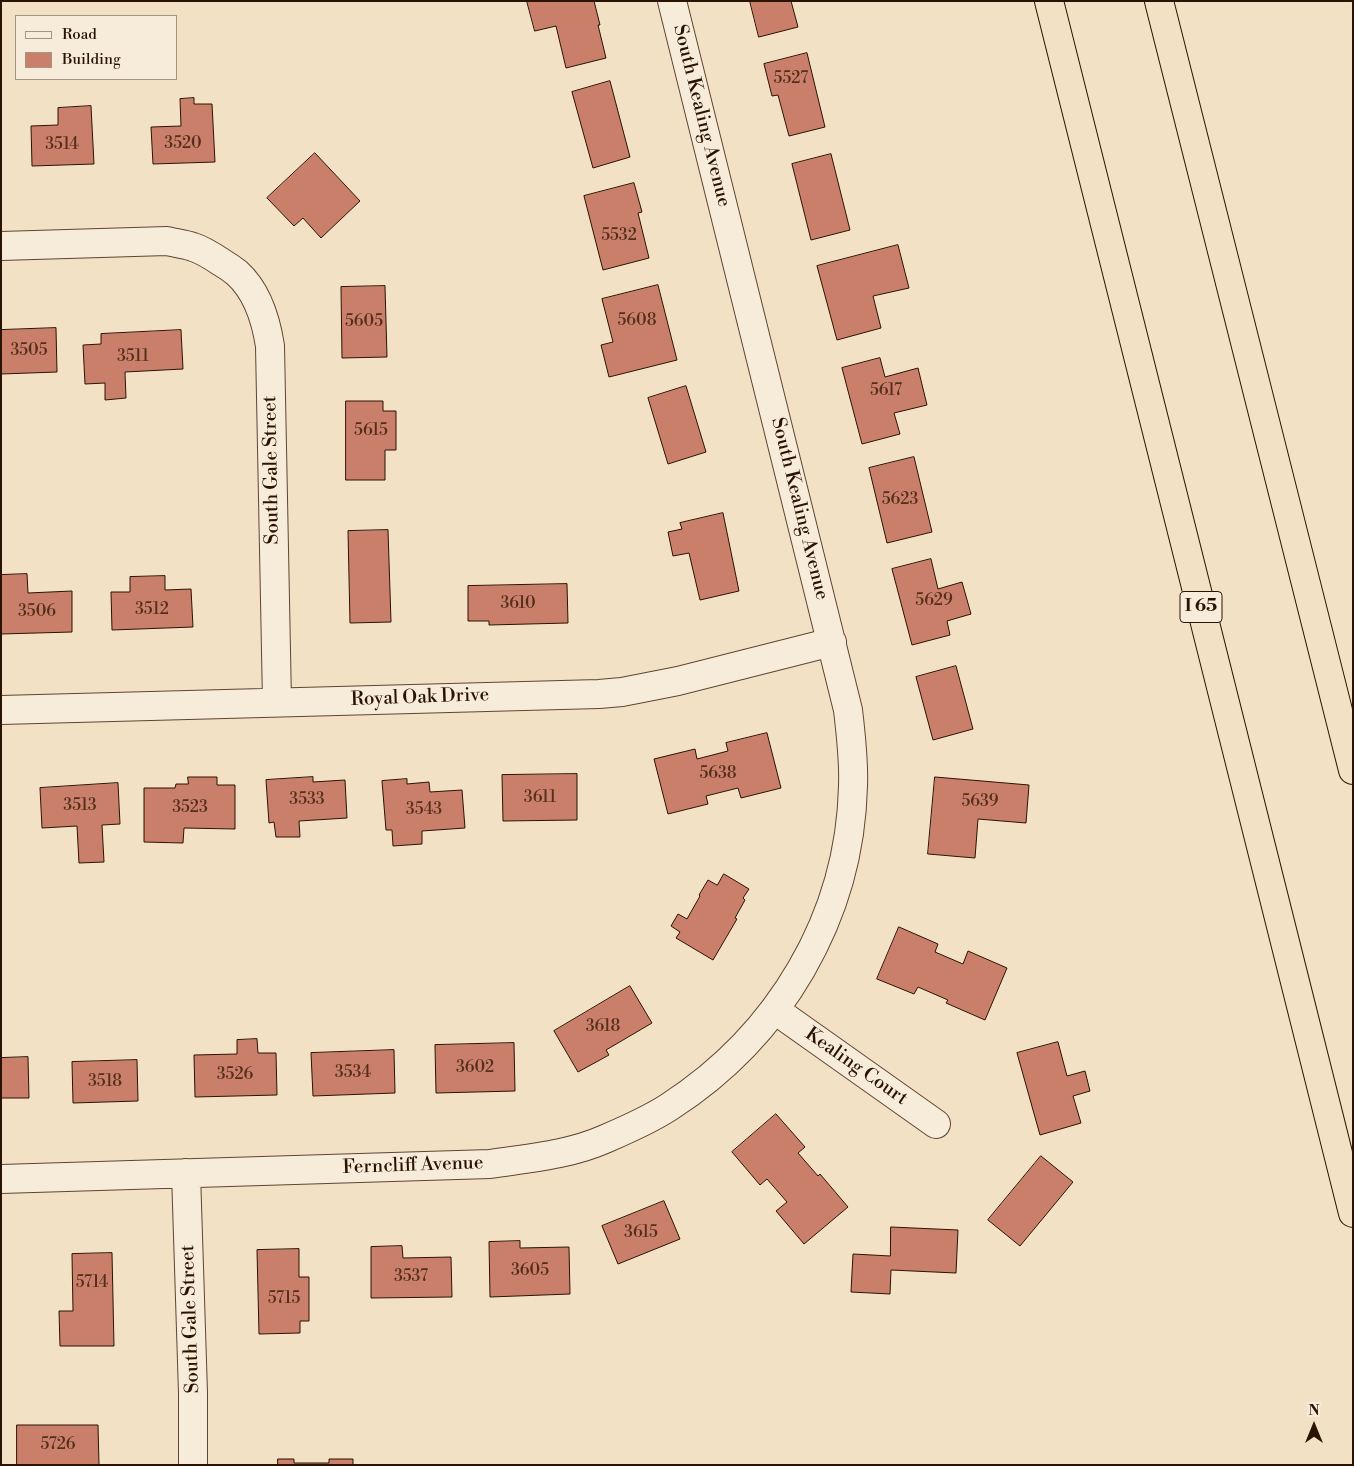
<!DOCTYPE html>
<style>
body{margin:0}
#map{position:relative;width:1354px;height:1466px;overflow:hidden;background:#f3e1c5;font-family:"Libre Bodoni",serif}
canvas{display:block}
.frame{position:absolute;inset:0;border:2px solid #2b1301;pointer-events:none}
.legend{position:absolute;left:15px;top:15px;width:162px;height:65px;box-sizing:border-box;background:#f7ecd9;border:1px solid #a59583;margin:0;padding:6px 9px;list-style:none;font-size:15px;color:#2b1301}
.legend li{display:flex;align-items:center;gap:10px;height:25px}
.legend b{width:25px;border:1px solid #a59583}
.north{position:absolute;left:1289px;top:1401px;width:50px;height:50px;-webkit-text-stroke:4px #f7ecd9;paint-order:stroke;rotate:0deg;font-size:14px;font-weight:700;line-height:20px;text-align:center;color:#2b1301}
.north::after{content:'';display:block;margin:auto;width:18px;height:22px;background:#2b1301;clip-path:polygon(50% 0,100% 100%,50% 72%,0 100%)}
</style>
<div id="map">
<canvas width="1354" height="1466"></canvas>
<div class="frame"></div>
<ul class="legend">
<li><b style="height:6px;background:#f7ecd9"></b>Road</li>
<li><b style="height:14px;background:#c97f69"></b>Building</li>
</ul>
<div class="north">N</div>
</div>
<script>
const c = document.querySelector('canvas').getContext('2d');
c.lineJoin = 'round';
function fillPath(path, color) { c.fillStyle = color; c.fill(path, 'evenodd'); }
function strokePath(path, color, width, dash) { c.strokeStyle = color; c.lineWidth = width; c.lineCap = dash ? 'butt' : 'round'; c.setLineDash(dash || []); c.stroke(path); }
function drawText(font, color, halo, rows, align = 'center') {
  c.font = font + ' "Libre Bodoni",serif'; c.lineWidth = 4; c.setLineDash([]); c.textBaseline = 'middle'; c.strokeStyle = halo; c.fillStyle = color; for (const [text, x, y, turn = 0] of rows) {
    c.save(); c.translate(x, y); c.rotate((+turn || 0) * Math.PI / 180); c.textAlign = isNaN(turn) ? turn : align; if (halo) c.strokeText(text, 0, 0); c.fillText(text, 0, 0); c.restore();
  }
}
const building = new Path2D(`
 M527,1H594L600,25H598L606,58L566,68L556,26L535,31Z
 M750,1H791L798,27L759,37Z
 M807,53L825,127L789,136L778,95L772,96L764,64Z
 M610,81L630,157L593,168L572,92Z
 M194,98V104H212L215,162L153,164L151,127L181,126L180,99Z
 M91,106L94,164L32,166L31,126L58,125V108Z
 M315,153L360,201L321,238L303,218L294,226L267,198Z
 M831,154L850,230L811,240L792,164Z
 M634,183L642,212L638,213L649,258L603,270L584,196Z
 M898,245L909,288L873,296L881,328L837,340L817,266Z
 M658,285L677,360L609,377L601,345L613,342L602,299Z
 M385,286L387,357L342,358L341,287Z
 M56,328L57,372L1,374V330Z
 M181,330L183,369L125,372L126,398L105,400V383L85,384L83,345L101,344V334Z
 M880,358L885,377L918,368L927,405L894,413L900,434L862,444L842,368Z
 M686,386L706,452L668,464L648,398Z
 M346,401H383V411H396V450H385V480H346Z
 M914,457L932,532L887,543L869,468Z
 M723,513L739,591L700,600L689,553L673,556L668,532L682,529L680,523Z
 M388,530L391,622L350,623L348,531Z
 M931,559L938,589L962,582L971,614L947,621L950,635L912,645L892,569Z
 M27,574L28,593L72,591V632L1,634V575Z
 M165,576V590L191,589L193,627L112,630L111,592H130V577Z
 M567,584L568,623L489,625V621H468V586Z
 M956,666L973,729L933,740L916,677Z
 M767,733L781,788L741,798L738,788L706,796L708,804L668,814L654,759L695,749L697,759L728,751L726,743Z
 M577,774V820L503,821L502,775Z
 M188,777H217V785H235V829L184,828L183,843L144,842V788H175L176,784H188Z
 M313,777V782L345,780L347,818L299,821L300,837H276L274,822L269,823L266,780Z
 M935,777L1029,785L1026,823L978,819L975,858L928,854Z
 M407,779V784L429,782L430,792L462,790L465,828L422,831V844L393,846L392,830H386L382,781Z
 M118,783L120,824L102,825L104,862L79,863L77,826L42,828L40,788Z
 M724,874L749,889L743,898L745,900L735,918L737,919L713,960L676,938L680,932L671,926L678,914L687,919L700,896L699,895L708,880L717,885Z
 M899,927L938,944L935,952L963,964L968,951L1007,968L985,1020L946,1003L948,1000L918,987L914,994L877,979Z
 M630,986L652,1023L606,1050L609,1055L578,1072L554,1031Z
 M257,1039L258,1053H276L277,1095L195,1097L194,1055L237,1054V1040Z
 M1058,1042L1067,1076L1085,1071L1090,1091L1073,1096L1081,1123L1040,1135L1017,1053Z
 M514,1043L515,1091L436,1093L435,1045Z
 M394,1050L395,1093L313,1096L311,1053Z
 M28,1057L29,1098H1V1058Z
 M137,1060L138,1101L73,1103L72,1062Z
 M776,1114L805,1147L798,1153L818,1176L820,1174L848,1207L804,1244L776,1211L787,1202L767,1179L760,1185L732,1152Z
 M1041,1156L1073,1182L1020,1246L988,1220Z
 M664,1201L680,1239L618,1264L602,1226Z
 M891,1227L958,1230L956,1273L891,1270L890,1294L851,1292L853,1254L890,1256Z
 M520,1241V1248L569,1247L570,1294L490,1297L489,1242Z
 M402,1246L403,1258L451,1257L452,1297L371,1298V1247Z
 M299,1249V1277H309V1321H300V1333L259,1334L257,1250Z
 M112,1253L114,1346H60L59,1311H73L72,1254Z
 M17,1425H98L99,1465H17Z
 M278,1459H294V1463H329V1459H353V1465H278Z`);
const minor = new Path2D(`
 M1,246L167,241C175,243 185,244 193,247C203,250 212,256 221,262C226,265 232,269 237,273C257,291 266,320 270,346L277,702
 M1,710L599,694L622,692L678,681L832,642
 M775,1010L936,1124
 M186,1173L193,1393V1465
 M1,1179L490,1164C529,1158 569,1155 605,1139C626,1130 649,1120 669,1107C779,1036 850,918 853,786C854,761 851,735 848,710L672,1`);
const highway = new Path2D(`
 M1049,1L1353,1213
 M1159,1L1353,770`);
const numberNames = [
 ["5527",791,79],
 ["3520",183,144],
 ["3514",62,145],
 ["5532",619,236],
 ["5608",637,321],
 ["5605",364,322],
 ["3505",29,351],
 ["3511",133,357],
 ["5617",886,391],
 ["5615",371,431],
 ["5623",900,500],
 ["5629",934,601],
 ["3610",518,604],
 ["3512",152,610],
 ["3506",37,612],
 ["5638",718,774],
 ["3611",540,798],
 ["3533",307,800],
 ["5639",980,802],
 ["3513",80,806],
 ["3523",190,808],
 ["3543",424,810],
 ["3618",603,1027],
 ["3602",475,1068],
 ["3534",353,1073],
 ["3526",235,1075],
 ["3518",105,1082],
 ["3615",641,1233],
 ["3605",530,1271],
 ["3537",411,1277],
 ["5714",92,1283],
 ["5715",284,1299],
 ["5726",58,1445]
];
const shields = [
 [1201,607,42]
];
const shieldNames = [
 ["I 65",1201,607]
];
const streetNames = [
 ["South Kealing Avenue",701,116,76],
 ["South Gale Street",272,470,-91],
 ["South Kealing Avenue",799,509,76],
 ["Royal Oak Drive",420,698,-2],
 ["Kealing Court",856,1067,35],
 ["Ferncliff Avenue",413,1166,-2],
 ["South Gale Street",191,1319,-92]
];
fillPath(building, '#c97f69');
strokePath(building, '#2b1301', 1);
strokePath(minor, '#5d4632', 30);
strokePath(highway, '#2b1301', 30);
strokePath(minor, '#f7ecd9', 28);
strokePath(highway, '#f3e1c5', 28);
drawText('16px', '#522e1b', null, numberNames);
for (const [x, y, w] of shields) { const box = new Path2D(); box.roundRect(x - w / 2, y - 15.5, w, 31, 4); c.fillStyle = '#f7ecd9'; c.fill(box); strokePath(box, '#2b1301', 1); }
drawText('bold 18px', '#2b1301', null, shieldNames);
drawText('19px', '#2b1301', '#f7ecd9', streetNames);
</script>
